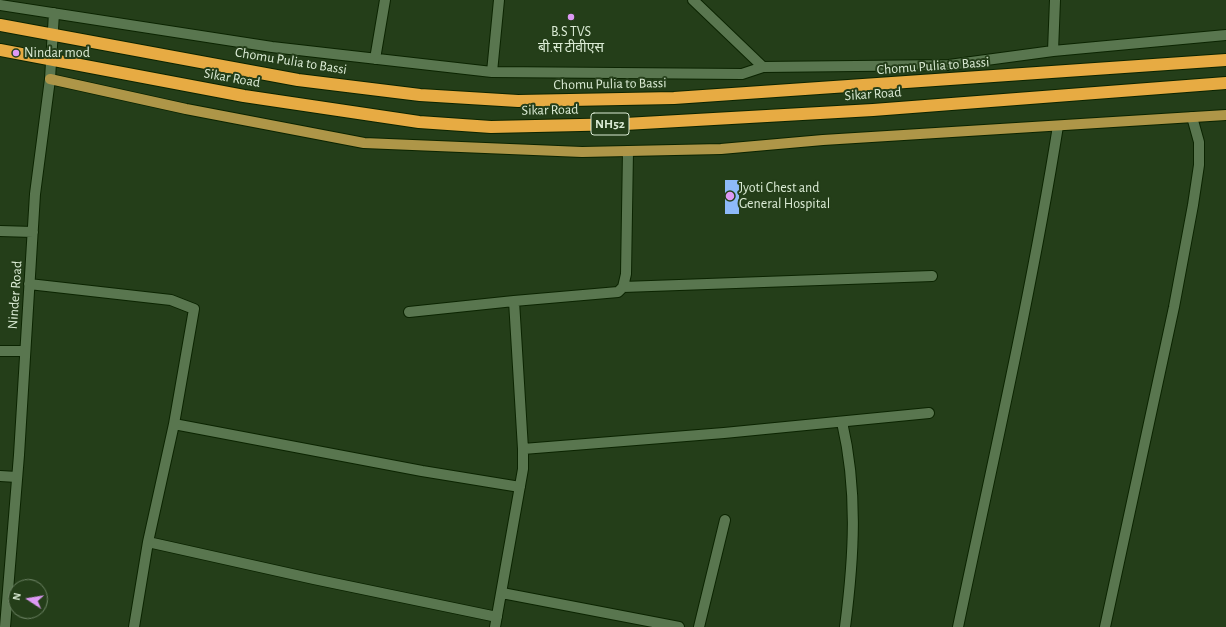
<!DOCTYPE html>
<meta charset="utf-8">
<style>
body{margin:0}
#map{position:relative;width:1226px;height:627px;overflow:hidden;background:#243e19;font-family:"Alegreya Sans",sans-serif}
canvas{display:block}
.north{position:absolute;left:8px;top:579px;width:40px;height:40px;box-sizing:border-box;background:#243e19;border:1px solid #6d8364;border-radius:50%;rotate:282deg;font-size:11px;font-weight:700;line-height:16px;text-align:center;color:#dbebd5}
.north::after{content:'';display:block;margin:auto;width:14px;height:18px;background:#dd99f4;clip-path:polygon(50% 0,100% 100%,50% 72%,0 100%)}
</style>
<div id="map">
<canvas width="1226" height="627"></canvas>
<div class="north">N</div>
</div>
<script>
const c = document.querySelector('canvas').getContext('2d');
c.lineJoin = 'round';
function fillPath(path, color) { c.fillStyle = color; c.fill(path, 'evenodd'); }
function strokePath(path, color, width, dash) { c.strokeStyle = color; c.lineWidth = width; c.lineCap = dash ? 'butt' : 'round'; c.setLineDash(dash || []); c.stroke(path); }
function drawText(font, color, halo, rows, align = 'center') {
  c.font = font + ' "Alegreya Sans","Noto Sans Devanagari",sans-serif'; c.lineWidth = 4; c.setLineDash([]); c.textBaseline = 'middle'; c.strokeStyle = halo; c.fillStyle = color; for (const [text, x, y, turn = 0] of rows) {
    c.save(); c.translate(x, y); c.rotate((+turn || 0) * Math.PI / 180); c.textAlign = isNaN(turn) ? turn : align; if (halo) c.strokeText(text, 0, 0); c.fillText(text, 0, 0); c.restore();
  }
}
const building = new Path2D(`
 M725,180H739V214H725Z`);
const minor = new Path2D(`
 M693,0L763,67
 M0,5L272,47L492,72L742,74L763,67L949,65L1053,51L1226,35
 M1053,51L1055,0
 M375,59L385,0
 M492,72L499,0
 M0,231L33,232
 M29,284L171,300L194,309L174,424L148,542L134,627
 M623,287L932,276
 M409,312L514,301
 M0,351H25
 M842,422C858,491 854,557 845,627
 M174,424L422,471L520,487
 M523,449L724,433L929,413
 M0,476L17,477
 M148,542L314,579L497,617
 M502,593L679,627
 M5,627L19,455L35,194L50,79L54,13
 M495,627L523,469V449L514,301L618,292L623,287L626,274L628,151
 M699,627L725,520
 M958,627C993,460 1031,295 1058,126
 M1105,627L1174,307L1193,205L1199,165V142L1192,117`);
const major = new Path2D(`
 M50,79L186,109L364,143L582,152L721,149L823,140L1226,115`);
const highway = new Path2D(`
 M0,25L298,80L420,95L518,101L674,98L1226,60
 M0,50L244,96L419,122L491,127L625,124L873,110L1226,83`);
const markers = [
 [571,17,4,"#dd99f4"],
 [16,53,4,"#dd99f4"],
 [730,196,5,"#dd99f4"]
];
const shields = [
 [610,124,38]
];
const shieldNames = [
 ["NH52",610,124]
];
const poiNames = [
 ["B.S TVS",571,32,"center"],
 ["बी.स टीवीएस",571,48,"center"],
 ["Nindar mod",24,53],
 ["Jyoti Chest and",739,188],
 ["General Hospital",739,204]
];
const streetNames = [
 ["Chomu Pulia to Bassi",291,61,9],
 ["Chomu Pulia to Bassi",933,66,-4],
 ["Sikar Road",232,78,10],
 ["Chomu Pulia to Bassi",610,84,-1],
 ["Sikar Road",873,94,-4],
 ["Sikar Road",550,110,-1],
 ["Ninder Road",15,295,-86]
];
fillPath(building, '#8dbaf9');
strokePath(minor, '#0b2401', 12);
strokePath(major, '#0b2401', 12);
strokePath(highway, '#0b2401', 14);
strokePath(minor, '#59764f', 10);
strokePath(major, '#ae9648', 10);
strokePath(highway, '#e7ab43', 12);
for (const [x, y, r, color] of markers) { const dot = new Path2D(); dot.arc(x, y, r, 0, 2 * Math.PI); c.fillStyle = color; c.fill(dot); strokePath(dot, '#243e19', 1.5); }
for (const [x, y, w] of shields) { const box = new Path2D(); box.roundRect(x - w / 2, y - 11, w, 22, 3); c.fillStyle = '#243e19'; c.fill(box); strokePath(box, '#dbebd5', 1); }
drawText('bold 13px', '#dbebd5', null, shieldNames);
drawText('14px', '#dbebd5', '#243e19', poiNames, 'left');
drawText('14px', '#dbebd5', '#243e19', streetNames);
</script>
